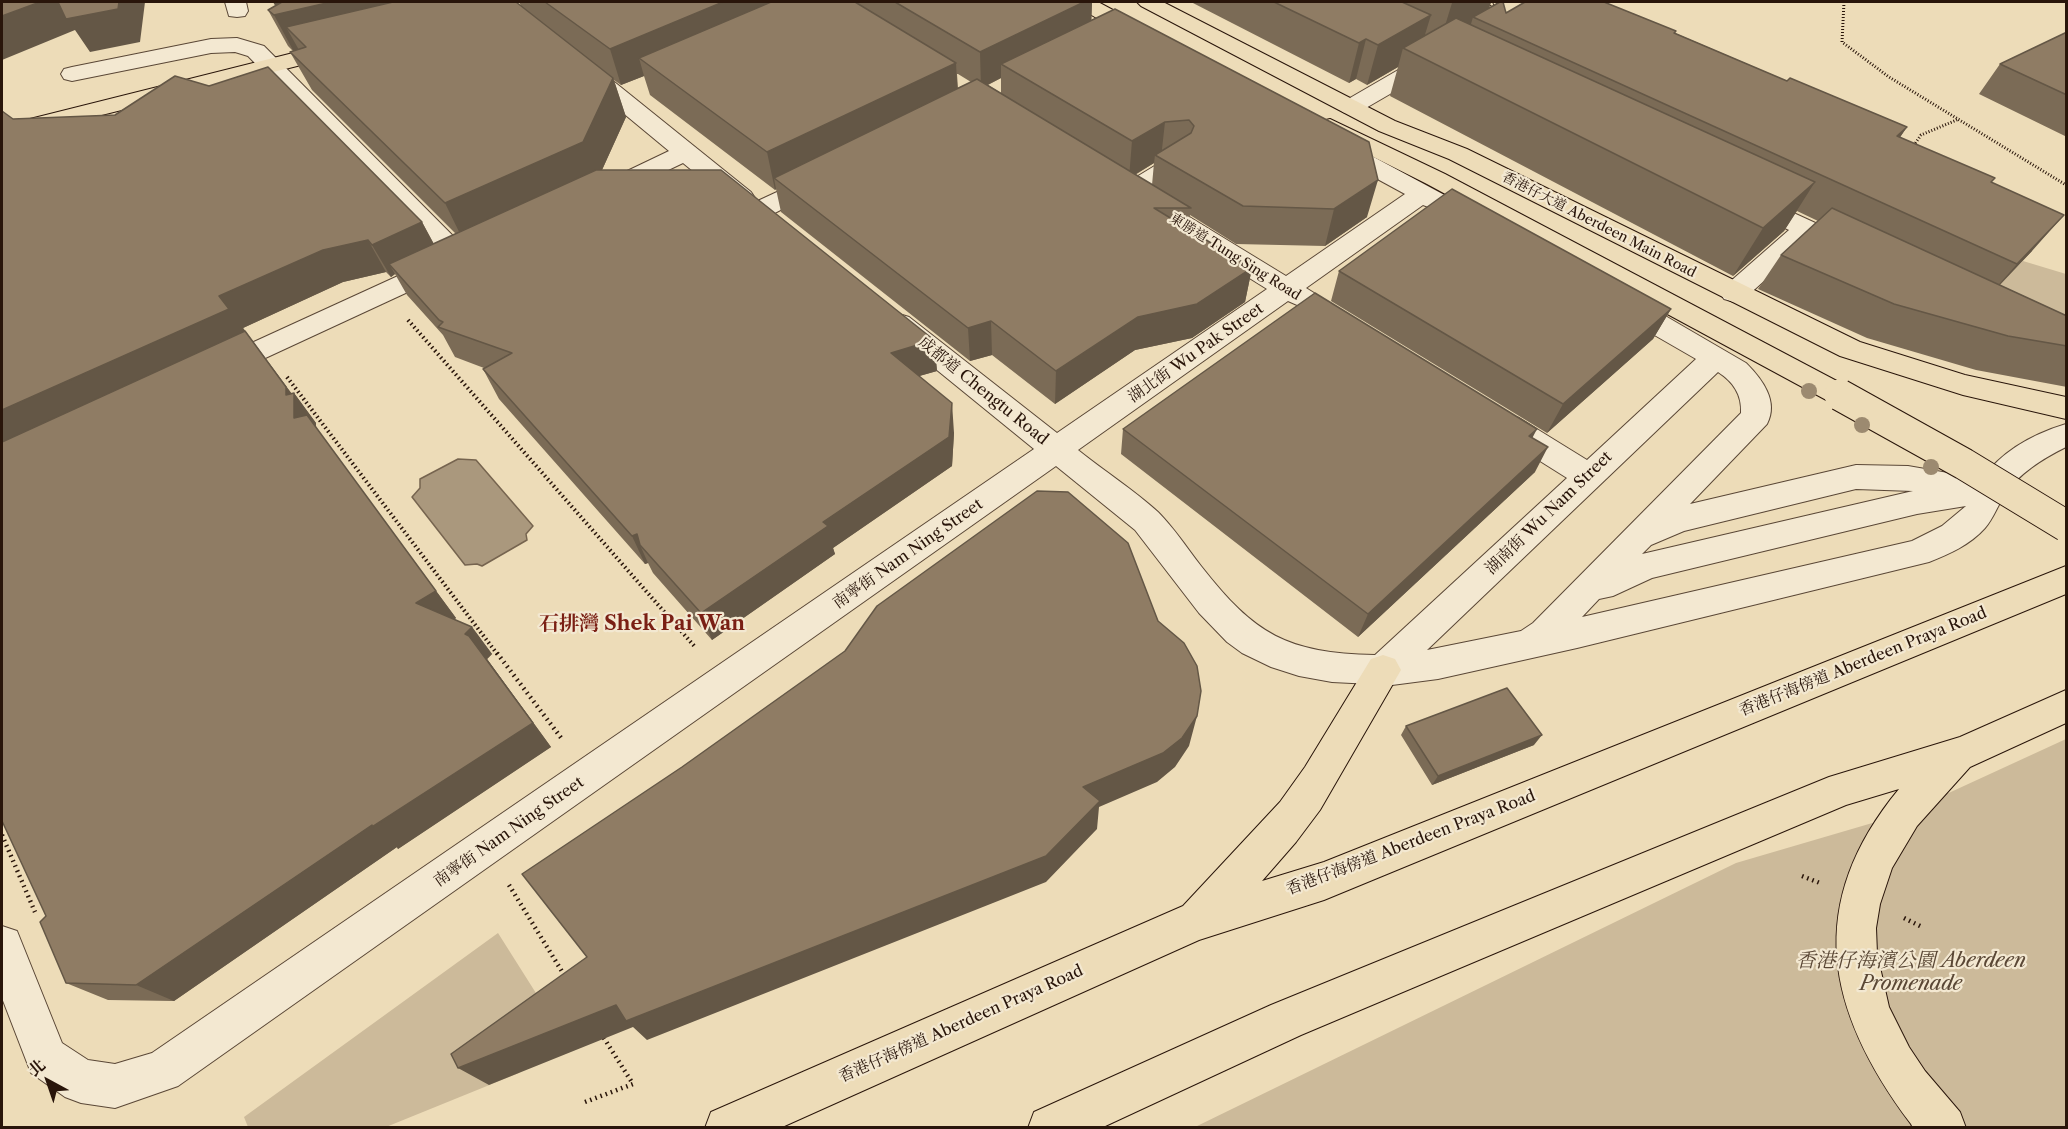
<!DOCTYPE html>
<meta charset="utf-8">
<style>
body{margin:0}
#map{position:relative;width:2068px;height:1129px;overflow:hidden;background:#eddcb8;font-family:"Libre Caslon Text","Noto Serif TC",serif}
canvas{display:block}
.frame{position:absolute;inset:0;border:3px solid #29150a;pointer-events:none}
.north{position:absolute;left:18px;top:1051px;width:60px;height:60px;-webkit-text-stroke:4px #f3e8d1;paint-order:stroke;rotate:320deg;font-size:16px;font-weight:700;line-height:24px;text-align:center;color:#29150a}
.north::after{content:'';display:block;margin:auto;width:21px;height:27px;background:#29150a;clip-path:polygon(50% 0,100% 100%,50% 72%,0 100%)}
</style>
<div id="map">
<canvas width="2068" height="1129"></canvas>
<div class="frame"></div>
<div class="north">北</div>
</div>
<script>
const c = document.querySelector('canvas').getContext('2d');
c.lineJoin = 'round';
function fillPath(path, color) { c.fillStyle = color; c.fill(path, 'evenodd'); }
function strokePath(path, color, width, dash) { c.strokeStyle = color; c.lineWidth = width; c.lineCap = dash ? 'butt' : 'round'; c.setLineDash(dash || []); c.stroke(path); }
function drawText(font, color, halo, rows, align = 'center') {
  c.font = font + ' "Libre Caslon Text","Noto Serif TC",serif'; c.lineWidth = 4.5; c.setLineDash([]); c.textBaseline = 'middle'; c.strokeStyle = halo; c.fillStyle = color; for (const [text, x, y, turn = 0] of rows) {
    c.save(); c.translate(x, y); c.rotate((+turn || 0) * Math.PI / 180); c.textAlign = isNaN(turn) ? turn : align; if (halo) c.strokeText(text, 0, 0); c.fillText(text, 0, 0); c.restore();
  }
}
const green = new Path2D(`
 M2023,261L2066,274V338L1985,300Z
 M2066,739V1127L1193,1128L1736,863L1903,814Z
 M498,933L553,1020L519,1073L386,1127H248L244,1117Z`);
const water = new Path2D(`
 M458,459L476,460L533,526L526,534L527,540L482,566L477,564L465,565L412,497L420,488V479Z`);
const pathFar2 = new Path2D(`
 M1844,2L1842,42L1889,77L2066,185
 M1486,10L1497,2
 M1912,148L1921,135L1959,119`);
const pathFar1 = new Path2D(`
 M408,320L696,648
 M287,377L498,655`);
const path = new Path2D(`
 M497,653L562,739
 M2,835L35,912
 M1802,876L1820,883
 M509,885L566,978
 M1904,918L1922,927
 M585,1102L633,1084L602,1035`);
const minor = new Path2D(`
 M225,2H246L248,11L245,16L237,17L229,16Z
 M237,38L264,46L474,257L470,263L461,266L454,264L455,266L451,272L220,379L210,376L206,369L210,362L433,260L442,257L447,259L248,56L235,52L211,53L72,81L64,79L61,74L64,69L72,67L211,39Z
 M1432,53L1440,55L1443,60L1440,65L1359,112L1351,114L1343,112L1339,107L1343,102L1424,55Z
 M584,62L592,64L751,192L755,198L751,204L742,206L733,204L683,163L618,194L609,197L600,194L596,189L600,184L669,151L576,74L573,69L576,64Z
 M1335,139L1344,141L1448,197L1452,203L1448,209L1439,211L1423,205L1306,288L1314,293L1318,299L1314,305L1304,308L1288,301L1078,450C1104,471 1134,490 1158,512C1174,528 1187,548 1201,566C1255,635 1287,653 1375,655L1567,478L1497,434L1493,426L1497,418L1508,415L1519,418L1587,460L1696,359L1611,310L1607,303L1611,296L1621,294L1631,296L1746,363C1762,379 1779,401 1767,424L1690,504L1856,465L1908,466L1971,477L1973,481L1982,479C2002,451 2033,434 2066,424V447C2042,459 2019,473 2004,496C1997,507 1993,519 1985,528C1970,545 1949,554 1929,562L1577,648L1438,679L1392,685L1332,682L1299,676L1271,667L1242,653L1227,642L1199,613L1135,530L1056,466L178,1086L115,1108L81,1103L65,1097L31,1073L2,998V926L17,931L62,1043L88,1060L115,1064L152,1053L1034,449L889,331L885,324L889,317L899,314L909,317L1057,433L1267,289L1142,211L1138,205L1142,199L1151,197L1160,199L1286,276L1405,194L1326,151L1323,146L1326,141ZM1718,372C1733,382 1742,394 1741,413L1533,623L1521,631L1427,650ZM1856,489L1913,491L1642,554L1651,545L1684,531ZM1966,506L1942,526L1912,541L1582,617L1599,599L1613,596L1652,578L1917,514Z
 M1175,157L1184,159L1187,164L1184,169C1166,180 1142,203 1120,197L1116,192L1120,187L1166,159Z
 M818,173L827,176L830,181L827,186L767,217L758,219L749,217L745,211L749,205Z
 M1750,193L1859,243L1863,249L1859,255L1850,257L1841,255L1809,240L1744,299L1734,302L1724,299L1720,293L1724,287L1789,230L1741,207L1737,201L1741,195Z`);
const major = new Path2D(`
 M1072,2H1098L1152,31L1155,36L1152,41L1144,43L1136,41L1076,6Z
 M1137,2H1163L1395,121L1467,149L1860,342L1965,375L2066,397V419L1963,395L1840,356L1449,159L1379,131L1141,6Z
 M337,42L345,44L348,49L345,54L2,140V126Z
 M1330,119L1445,174L1850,388L1855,395L1850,402L1840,406L1830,402L1427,184L1322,131L1318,126L1322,121Z
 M2066,566V594L1324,900L1199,940L780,1128H705L711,1112L1183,906L1280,802L1305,767L1371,659L1383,655L1395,659L1401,670L1320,810L1296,842L1262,881L1324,862Z
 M2066,690V723L1970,767L1917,826L1892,868L1880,904L1876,928L1877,954L1889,1007L1909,1047L1925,1071L1960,1112L1966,1128H1913L1911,1124C1826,1011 1803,905 1899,789L1846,805L1301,1035L1101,1128H1028L1034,1112L1271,1005L1829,777L1960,737Z`);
const majorBridge = new Path2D(`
 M1840,395L1964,464L2066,526`);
const trees = [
 [1809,391],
 [1862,425],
 [1931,467]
];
const wall = new Path2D(`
 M273,2H516L521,6L519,2H1092L1091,21L1367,217L1325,246L1236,244L1190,215L1188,229L1252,268L1245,302L1192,338L1135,350L1055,404L992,355L970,361L781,212L776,189L775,190L650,95L644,76L621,85L614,80L626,117L602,170L934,340L937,371L919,376L954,433L952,466L833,548L835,554L712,640L653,573L648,563L645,564L499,399L483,369L484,368L455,357L443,335L407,295L395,274L391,277L386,272L343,282L243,328L292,394L294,393L316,423V428L456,618L454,620L472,627L492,654L487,659L551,747L398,849L397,847L174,1001L108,1000L66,983L46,916L13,119L422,222L434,244L456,234L312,90L290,52L293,51L288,46L268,10L276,5ZM957,74H958L971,82L958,88ZM1001,78V93L988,85ZM1154,163L1152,185L1135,175Z
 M1191,2H1491L1489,8L1506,13L1676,31L1675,33L1787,81L1907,127L1900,137L1992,182L2032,251L2000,285L2067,316V387L1976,370L1867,338L1758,289L1781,255L1818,221L1797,211L1784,231L1733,276L1390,96L1398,67L1367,85L1356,79L1349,83Z
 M2067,32V137L1979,94L2000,64Z
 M1339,271L1671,309L1653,339L1547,433L1331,301Z
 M1123,429L1532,438L1535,472L1358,637L1121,454Z
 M1406,726L1534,745L1432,785L1401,735Z`);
const shadedWall = new Path2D(`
 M40,2H145L140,42L90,52L75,30L2,60V16Z
 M273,2H494L306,47L286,27L299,50L294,52L274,15L280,14Z
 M723,2H810L639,58L644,76L621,85L610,49Z
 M1084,2H1092L1091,34L1001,64V78L981,88L980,52Z
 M1455,2H1491L1487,15L1473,17L1471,24L1440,42L1452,3Z
 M1431,15L1419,54L1403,48L1398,67L1367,85L1378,45Z
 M1366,39L1356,79L1349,83L1359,43Z
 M956,63L958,100L774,178L776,189L775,190L767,152Z
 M613,78L626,117L597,181L464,242L445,203Z
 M1165,122L1161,158L1155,155L1154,163L1129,178L1132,141Z
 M1907,127L1882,164L1897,136Z
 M1378,180L1367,217L1325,246L1334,209Z
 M1815,182L1784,231L1733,276L1763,228Z
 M2064,215L2032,251L1985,300L2017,264Z
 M422,222L439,254L389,264L395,274L391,277L372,245Z
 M368,240L386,272L343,282L243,328L294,397V393L316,423V428L456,618L437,630L416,603L294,418L286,395L2,456V410L219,296L323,250Z
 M1252,268L1245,302L1192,338L1135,350L1055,404L1056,371L1138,317Z
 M1671,309L1653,339L1547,433L1563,404Z
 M991,321L992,355L970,361L968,328Z
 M934,340L937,371L895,383L891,353Z
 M952,403L954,433L952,466L833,548L835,554L712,640L701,613L823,522Z
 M1537,429L1524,454L1529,436Z
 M1548,447L1535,472L1358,637L1368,614Z
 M637,534L640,545L648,563L645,564L632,536Z
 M472,627L492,654L487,659L551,747L398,849L397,847L174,1001L136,985Z
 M1197,716L1189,746L1175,767L1157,782L1099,807L1097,829L1046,882L647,1040L633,1027L489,1085L458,1068L1083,787Z
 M1542,735L1534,745L1432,785L1438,776Z`);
const building = new Path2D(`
 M2,2H40L2,16Z
 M58,2H119L118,9L66,19Z
 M282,2H331L274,15L268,10Z
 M393,2H516L613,78L583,142L445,203L290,52L306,47L286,27Z
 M545,2H723L610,49Z
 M771,2H855L956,63L767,152L639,58Z
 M895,2H1084L980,52Z
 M1274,2H1402L1431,15L1378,45L1366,39L1359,43Z
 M1500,2H1503L1506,13L1525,2H1604L1676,31L1674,33L1787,81L1790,78L1907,127L1897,136L1995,178L1991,182L2064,215L2017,264L1473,17Z
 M1115,9L1369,142L1378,180L1334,209L1243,206L1155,155L1191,133L1194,126L1189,120L1165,122L1132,141L1001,64Z
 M1456,18L1815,182L1763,228L1403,48Z
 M2067,32V95L2000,64Z
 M268,67L422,222L372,245L368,240L323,250L219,296L229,309L2,410V111L13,119L115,115L175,76L209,86Z
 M977,79L1191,208H1154L1252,268L1197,304L1138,317L1056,371L991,321L968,328L774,178Z
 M596,170H721L934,340L891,353L952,403L949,437L823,522L828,526L701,613L640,545L637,534L632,536L483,369L512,353L438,327L443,322L439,320L389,264Z
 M1452,189L1671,309L1563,404L1339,271Z
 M1832,208L2067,316V346L2008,336L1894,304L1781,255Z
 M1315,293L1537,429L1529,436L1548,447L1368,614L1123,429Z
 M245,331L286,387V395L294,393V418L307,415L436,591L416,603L472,627L465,634L469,636L533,723L372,827V825L136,985L66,983L40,922L46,916L2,821V442Z
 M1037,491L1068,492L1128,543L1158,621L1184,643L1197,666L1201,691L1197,716L1182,738L1163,753L1083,787L1100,801L1046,856L626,1021L616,1005L458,1068L451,1054L587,957L522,874L682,767L845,651L877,606Z
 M1507,688L1542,735L1438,776L1406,726Z`);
const farStreetnames = [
 ["香港仔大道 Aberdeen Main Road",1599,225,27],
 ["東勝道 Tung Sing Road",1235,257,32]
];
const streetNames = [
 ["湖北街 Wu Pak Street",1196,353,-35],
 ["成都道 Chengtu Road",983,391,39],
 ["湖南街 Wu Nam Street",1549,513,-44],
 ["南寧街 Nam Ning Street",908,554,-35],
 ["香港仔海傍道 Aberdeen Praya Road",1863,662,-22],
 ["南寧街 Nam Ning Street",509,832,-35],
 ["香港仔海傍道 Aberdeen Praya Road",1411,843,-21],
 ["香港仔海傍道 Aberdeen Praya Road",961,1024,-24]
];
const quarterNames = [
 ["石排灣 Shek Pai Wan",642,624]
];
const nearParknames = [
 ["香港仔海濱公園 Aberdeen",1911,961],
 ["Promenade",1911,984]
];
fillPath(green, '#ccba9a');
fillPath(water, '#aa987d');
strokePath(water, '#76644f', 1.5);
strokePath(minor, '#5a4736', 2);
strokePath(major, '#29150a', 2);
strokePath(pathFar2, '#29150a', 3, [1, 2]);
strokePath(pathFar1, '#29150a', 4, [1.5, 3]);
strokePath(path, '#29150a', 4.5, [1.5, 4]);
fillPath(minor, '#f3e8d1');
fillPath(major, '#eddcb8');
strokePath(majorBridge, '#29150a', 33, []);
strokePath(majorBridge, '#eddcb8', 31);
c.fillStyle = '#9c8a70';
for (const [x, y] of trees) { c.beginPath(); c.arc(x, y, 8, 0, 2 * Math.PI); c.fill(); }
fillPath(wall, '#7b6b56');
fillPath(shadedWall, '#645746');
fillPath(building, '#8f7c64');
strokePath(building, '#645746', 1.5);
drawText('14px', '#29150a', '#f3e8d1', farStreetnames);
drawText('16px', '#29150a', '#f3e8d1', streetNames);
drawText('bold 20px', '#7a1f14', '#f3e8d1', quarterNames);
drawText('italic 20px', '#5a4735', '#f3e8d1', nearParknames);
</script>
